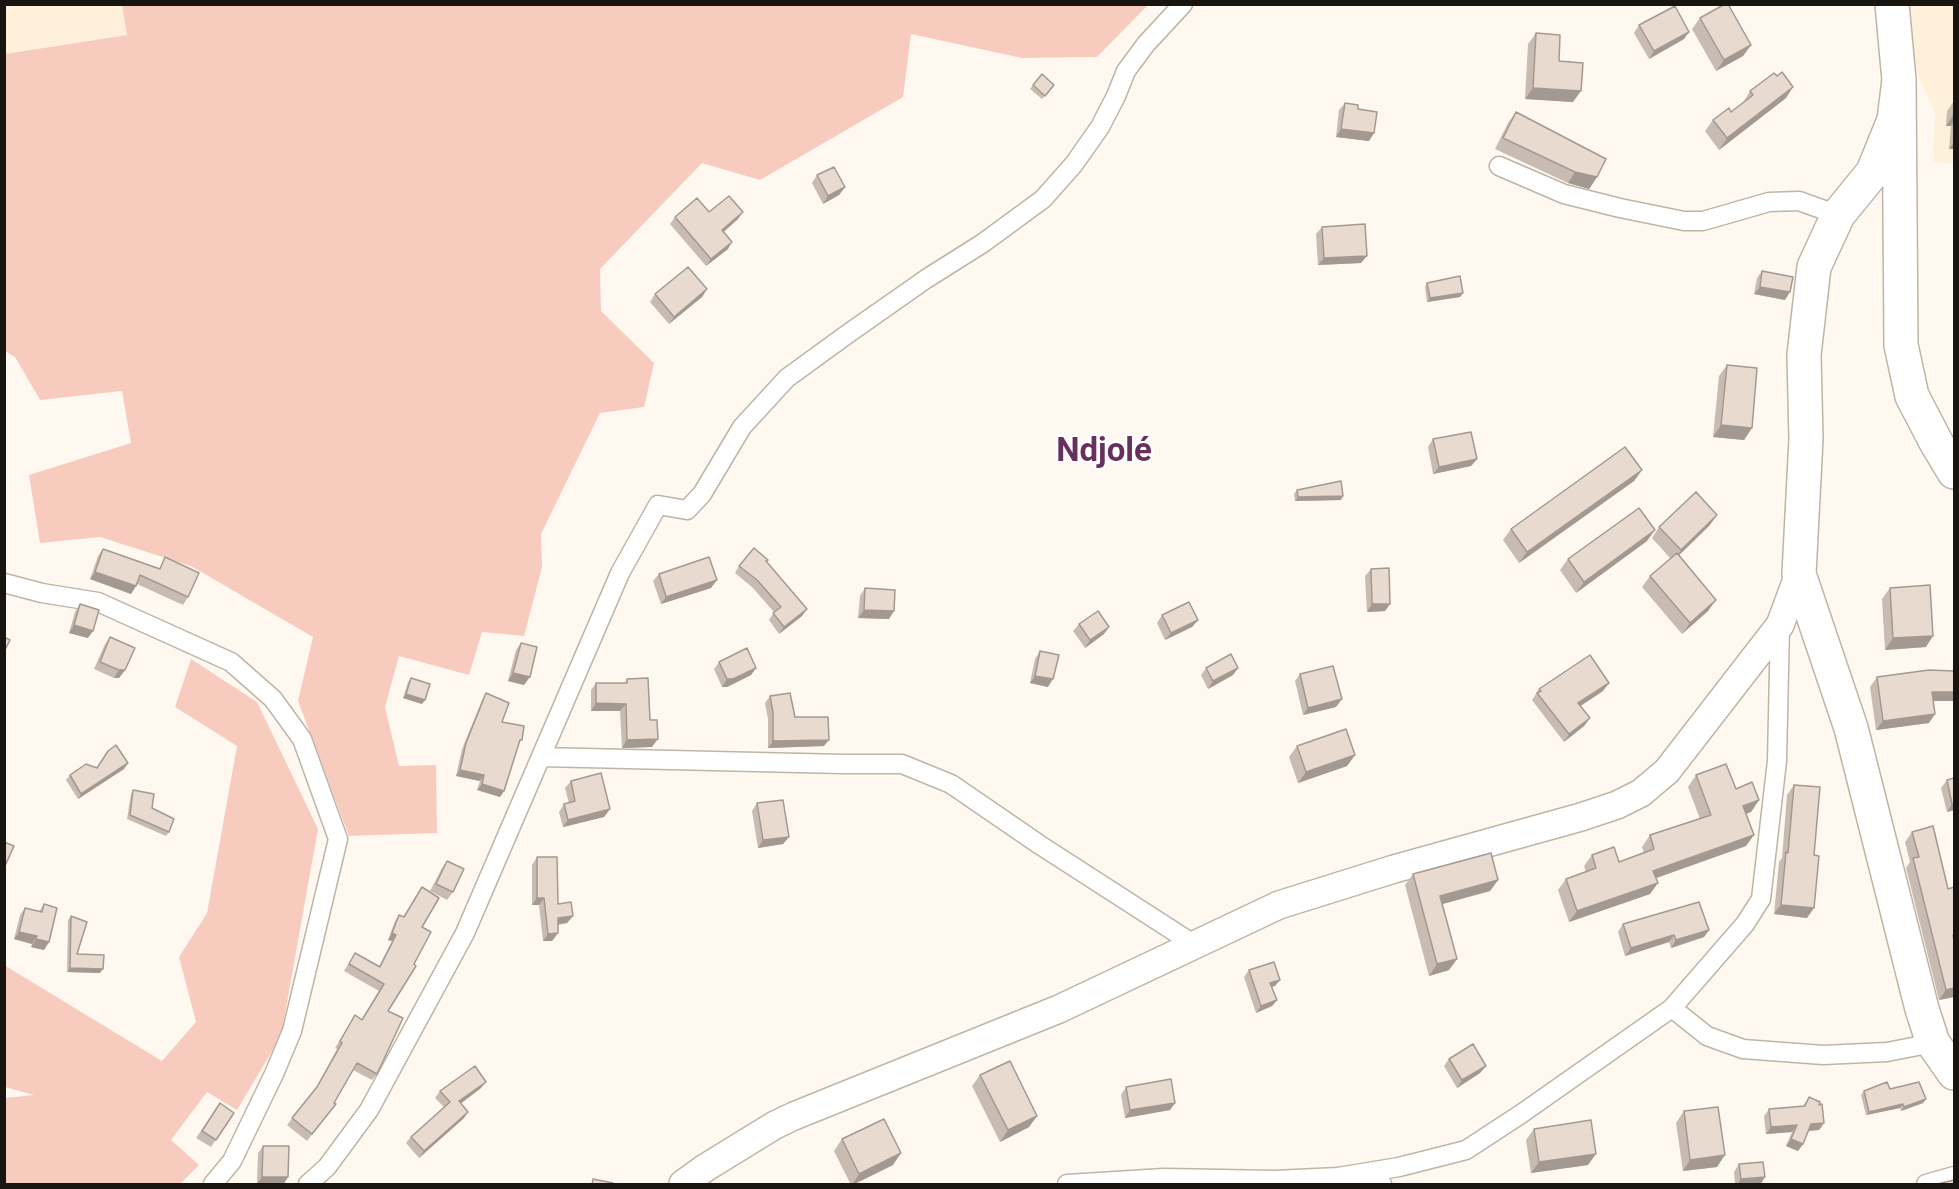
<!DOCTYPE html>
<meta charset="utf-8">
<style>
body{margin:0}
#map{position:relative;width:1959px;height:1189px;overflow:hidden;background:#fff8f0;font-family:Roboto,sans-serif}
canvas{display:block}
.frame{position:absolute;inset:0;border:6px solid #18140f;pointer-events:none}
</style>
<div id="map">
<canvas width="1959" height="1189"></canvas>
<div class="frame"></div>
</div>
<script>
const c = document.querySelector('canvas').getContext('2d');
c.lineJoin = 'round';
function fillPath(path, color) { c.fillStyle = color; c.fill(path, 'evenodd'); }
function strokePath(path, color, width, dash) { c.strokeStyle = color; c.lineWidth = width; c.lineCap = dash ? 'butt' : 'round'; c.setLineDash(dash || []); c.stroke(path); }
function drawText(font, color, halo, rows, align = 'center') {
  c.font = font + ' Roboto,sans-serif'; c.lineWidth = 5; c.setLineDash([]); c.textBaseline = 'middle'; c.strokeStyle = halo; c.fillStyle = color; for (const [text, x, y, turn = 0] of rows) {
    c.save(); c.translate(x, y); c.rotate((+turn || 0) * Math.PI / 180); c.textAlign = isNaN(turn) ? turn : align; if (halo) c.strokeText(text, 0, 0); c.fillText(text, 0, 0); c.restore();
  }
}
const built = new Path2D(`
 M5,5H122L127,35L5,54Z
 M1905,5H1954V164L1933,162L1935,113L1918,76Z`);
const green = new Path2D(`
 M122,5H1148L1097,57L1022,58L911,34L903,97L760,180L702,163L600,269L601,311L654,363L644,407L600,413L541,534L542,567L524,636L482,632L469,675L399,656L385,707L399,766L436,765L437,833L349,836L298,701L313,637L191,566L100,537L40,543L29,475L131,443L122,391L40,400L15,357L5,351V54L127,35Z
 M191,659L257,702L318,829L281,1036L237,1110L207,1092L171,1140L199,1165L180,1184H5V1098L34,1095L5,1087L4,965L162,1061L196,1022L179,957L207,913L237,746L175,707Z`);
const street = new Path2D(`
 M1499,166L1564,194L1620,208L1684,221H1703L1769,202L1799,201L1838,215
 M4,583L42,593L98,602L231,662L273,699L302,739L338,839L292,1031L274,1074L232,1161L213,1184
 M541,757L843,764H902L951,784L1040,845L1195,945
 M1672,1008L1707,1036L1743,1049L1823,1055L1887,1052L1933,1043
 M1352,1179L1382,1184
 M308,1184L327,1167L369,1110L465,933L620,573L658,505L687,510L702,494L742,427L787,378L849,333L926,279L983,243L1043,199L1074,164L1100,127L1116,96L1126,71L1146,44L1183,4
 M1067,1184L1164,1178L1275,1180L1338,1177L1399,1167L1466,1150L1521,1114L1672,1008L1745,924L1761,899L1777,761L1780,625
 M1926,1184L1954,1176`);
const secondary = new Path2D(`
 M683,1184L705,1168L775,1125L794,1116L1059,1009L1279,905L1394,869L1581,817L1617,805L1641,793L1667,771L1780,625L1799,574`);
const highway = new Path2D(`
 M1892,4L1899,80L1901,345L1912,396L1936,442L1954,472
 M1899,80L1894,120L1873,172L1838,215L1814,267L1804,355L1806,439L1799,574L1851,728L1922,1009L1933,1043L1954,1073`);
const wall = new Path2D(`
 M1700,18L1751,45L1743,56L1716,71L1692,29Z
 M1639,25L1684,39L1649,59L1634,33Z
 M1536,33L1559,61L1573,102L1525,99L1528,44Z
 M1033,85L1052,88L1042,99L1030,89Z
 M1750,91L1786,98L1719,150L1705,131L1713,120L1731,112L1743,103Z
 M1954,101V149H1949L1951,126H1946L1947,111Z
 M1345,103L1358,109L1374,133L1369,141L1336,137L1339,110Z
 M1516,112L1597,177L1589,189L1568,183L1495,149L1508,123Z
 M817,175L845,187L839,195L823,204L812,183Z
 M709,212L738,219L724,231L728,249L706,266L670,224L675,217Z
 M1322,227L1361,263L1318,265L1316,234Z
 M1762,271L1785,300L1754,294L1757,278Z
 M1427,283L1463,293L1460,297L1427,302L1425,287Z
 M707,289L702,297L669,324L650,302L655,294Z
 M1727,365L1752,428L1744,440L1713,437L1719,376Z
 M1433,439L1477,459L1471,466L1433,474L1428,447Z
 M1642,470L1634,481L1519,563L1503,540L1511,529Z
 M1297,490L1341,500L1295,501L1294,494Z
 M1717,515L1709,526L1679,555L1708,611L1682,634L1642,587L1650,576L1671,559L1652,538L1659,527Z
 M1647,541L1576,593L1560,570L1568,559Z
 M103,549L159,569L165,557L188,597L183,605L137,584L131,594L90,579L98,556Z
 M766,561L802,616L779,634L769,620L774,612L752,587L735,573L739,566Z
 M1371,569L1390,604L1385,611L1367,612L1365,576Z
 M659,574L711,588L661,604L653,581Z
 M865,588L889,619L858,618L860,596Z
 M1890,588L1926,647L1885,650L1882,599Z
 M80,604L88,638L69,633L75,612Z
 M1162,615L1198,620L1192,627L1165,640L1157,623Z
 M1079,624L1104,634L1085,648L1073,631Z
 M110,637L125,670L119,678H114L94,669L105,644Z
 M521,643L524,685L508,681L516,650Z
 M1040,651L1048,687L1030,683L1035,659Z
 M719,662L756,668L751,675L727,687H722L714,669Z
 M1206,668H1238L1233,675L1208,689L1201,675Z
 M1300,674L1336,707L1303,715L1295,681Z
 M1877,677L1934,701L1929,723L1876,730L1870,687Z
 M411,678L422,704L403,698L408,682Z
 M627,679L650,720L652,747L622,748L620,711H591V690L596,683H625Z
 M1539,689L1603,691L1580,706L1590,718L1584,726L1564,742L1532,700Z
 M486,693L502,722L504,791L500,797L477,790L480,781L456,776L462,749L482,700Z
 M770,696L795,717L824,746L768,748V719L765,703Z
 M1297,746L1355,755L1347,766L1298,783L1289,757Z
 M96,768L124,769L78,799L66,780L70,775Z
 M1696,775L1736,789L1759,800L1751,812L1745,814L1746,846L1656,878L1650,894L1569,922L1558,890L1566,879L1586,872L1584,866L1592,855L1619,862L1644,853L1642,847L1650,835L1700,819L1688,787Z
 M1954,778V810L1947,812L1941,788L1947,780Z
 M571,781L610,809L604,817L563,827L559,812L564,804L569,803L565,788Z
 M1794,785L1807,918L1774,914L1779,862L1782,858L1787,795Z
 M133,790L152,808L169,832L166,836L127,819L131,794Z
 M757,803L789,837L783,844L758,848L752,811Z
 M1912,832L1948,889L1954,887V997L1939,1000L1906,868L1910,862L1905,842Z
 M537,857L558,904L573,916L567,923L558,925V933L552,941H543L539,905H532V865Z
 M447,861L453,892L447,900L430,891L442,868Z
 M1413,874L1498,880L1490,891L1442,904L1457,959L1449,970L1429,976L1405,885Z
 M44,904L49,942L44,950L31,947L32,944L14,939L20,915L25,908L39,912Z
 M399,915L422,927L388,1011L377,1074L372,1080L353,1070L334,1103L336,1104L307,1141L287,1125L314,1091L337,1049L335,1048L351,1022L355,1015L362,1019L379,991L344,971L355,953L379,966L392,941L388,940L395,921Z
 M71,916L77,954L100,973L67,972L68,920Z
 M1623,924L1709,930L1704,937L1671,948L1669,942L1625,956L1618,932Z
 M1249,970L1275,986L1272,987L1277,1000L1272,1006L1256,1013L1244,977Z
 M1449,1059L1486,1066L1480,1073L1457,1088L1444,1066Z
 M980,1075L1037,1116L1029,1127L1000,1142L972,1086Z
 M1126,1087L1175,1103L1170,1110L1125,1118L1121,1095Z
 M481,1088L461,1103L464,1118L419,1158L406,1143L411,1137L444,1107L435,1098L440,1091Z
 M1890,1089L1926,1099L1923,1103L1901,1111L1900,1108L1866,1115L1861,1095L1864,1091Z
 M1809,1097L1819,1105L1824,1123L1819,1130L1808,1131L1803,1144L1798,1151L1786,1146L1792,1132L1766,1134L1764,1116L1769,1109L1803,1106Z
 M220,1103L234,1113L211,1147L196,1138Z
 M1684,1111L1717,1167L1683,1171L1676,1123Z
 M1534,1129L1588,1165L1531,1173L1526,1140Z
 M842,1139L893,1165L853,1185H851L834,1151Z
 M263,1146L288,1177L283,1185L257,1184L258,1153Z
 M1739,1164L1765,1177L1760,1185H1735L1734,1172Z`);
const shadedWall = new Path2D(`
 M1689,32L1684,39L1649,59L1654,51Z
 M1751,45L1743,56L1716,71L1724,60Z
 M1793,87L1786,98L1719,150L1727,138Z
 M1533,88L1581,91L1573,102L1525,99Z
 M1954,114V122L1951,126H1946Z
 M1341,129L1374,133L1369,141L1336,137Z
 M1954,142V149H1949Z
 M1575,172L1597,177L1589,189L1568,183Z
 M845,187L839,195L823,204L828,196Z
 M743,212L738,219L718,237L722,230Z
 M732,242L728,249L706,266L711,259Z
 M1367,256L1361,263L1318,265L1324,258Z
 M1760,287L1790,292L1785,300L1754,294Z
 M707,289L702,297L669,324L674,317Z
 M1463,293L1460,297L1427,302L1430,298Z
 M1721,425L1752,428L1744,440L1713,437Z
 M1477,459L1471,466L1433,474L1439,467Z
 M1642,470L1634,481L1519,563L1527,552Z
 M1343,496L1341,500L1295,501L1298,497Z
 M1717,515L1709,526L1673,561L1681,550Z
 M1655,530L1647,541L1576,593L1584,582Z
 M95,572L136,586L131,594L90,579Z
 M717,580L711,588L661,604L666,597Z
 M1716,600L1708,611L1682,634L1690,623Z
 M1372,604H1390L1385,611L1367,612Z
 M807,609L802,616L779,634L784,627Z
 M864,610L894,611L889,619L858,618Z
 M1198,620L1192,627L1165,640L1171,633Z
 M74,625L93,631L88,638L69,633Z
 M1109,627L1104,634L1085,648L1090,640Z
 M1933,636L1926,647L1885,650L1893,638Z
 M756,668L751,675L727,687H722L727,679Z
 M1238,668L1233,675L1208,689L1213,681Z
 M119,670H125L119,678H114Z
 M513,673L530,677L524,685L508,681Z
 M1035,676L1053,679L1048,687L1030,683Z
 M1609,683L1603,691L1573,711L1578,703Z
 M1932,692H1954V701H1926Z
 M406,694L425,700L422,704L403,698Z
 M1342,699L1336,707L1303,715L1308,708Z
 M596,703L626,704L620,711H591Z
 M1935,714L1929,723L1876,730L1883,721Z
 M1590,718L1584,726L1564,742L1569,734Z
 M658,739L652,747L622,748L627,740Z
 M829,740L824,746L768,748L773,741Z
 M1355,755L1347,766L1298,783L1306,772Z
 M128,763L124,769L78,799L81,794Z
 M460,770L484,775L480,781L456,776Z
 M482,784L504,791L500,797L477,790Z
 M1759,800L1751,812L1735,818L1743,806Z
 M1952,804H1954V810L1947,812Z
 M610,809L604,817L563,827L568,820Z
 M1754,835L1746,846L1645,882L1653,871Z
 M789,837L783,844L758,848L763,840Z
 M1498,880L1490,891L1432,907L1440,896Z
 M1658,883L1650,894L1569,922L1577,911Z
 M537,898H544L539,905H532Z
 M1781,905L1814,908L1807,918L1774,914Z
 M573,916L567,923L552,925L558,918Z
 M1709,930L1704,937L1671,948L1676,940Z
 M19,932L37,936L32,944L14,939Z
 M392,933L396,935L392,941L388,940Z
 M558,933L552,941H543L548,934Z
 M1674,935L1669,942L1625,956L1631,948Z
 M36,939L49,942L44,950L31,947Z
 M1457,959L1449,970L1429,976L1437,964Z
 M70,968L103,969L100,973L67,972Z
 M1280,980L1275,986L1265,989L1270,983Z
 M1954,988V997L1939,1000L1946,990Z
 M1277,1000L1272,1006L1256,1013L1261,1006Z
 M1486,1066L1480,1073L1457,1088L1462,1080Z
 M486,1082L481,1088L455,1108L459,1101Z
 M1926,1099L1923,1103L1901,1111L1904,1107Z
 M1175,1103L1170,1110L1125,1118L1130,1110Z
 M1903,1104L1900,1108L1866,1115L1869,1112Z
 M468,1112L464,1118L419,1158L424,1151Z
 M1037,1116L1029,1127L1000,1142L1008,1130Z
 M1824,1123L1819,1130L1806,1131L1811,1124Z
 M1797,1125L1792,1132L1766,1134L1771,1127Z
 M1791,1139L1803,1144L1798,1151L1786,1146Z
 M901,1153L893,1165L852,1185L859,1174Z
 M1596,1154L1588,1165L1531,1173L1539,1162Z
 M1725,1155L1717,1167L1683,1171L1690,1160Z
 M262,1177H288L283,1185L257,1184Z
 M1765,1177L1760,1185H1737L1741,1179Z`);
const building = new Path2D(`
 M1725,4H1728L1751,45L1724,60L1700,18Z
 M1675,6L1689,32L1654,51L1639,25Z
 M1536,33L1560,35L1559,61L1583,63L1581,91L1533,88Z
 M1782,72L1793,87L1727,138L1713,120L1729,108L1731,112L1753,95L1750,91L1774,73L1777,76Z
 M1042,74L1054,85L1045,96L1033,85Z
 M1345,103L1358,105V109L1377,112L1374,133L1341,129Z
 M1516,112L1606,159L1597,177L1575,172L1503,138Z
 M834,167L845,187L828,196L817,175Z
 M729,196L743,212L722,230L732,242L711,259L675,217L697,198L709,212Z
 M1365,224L1367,256L1324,258L1322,227Z
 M688,267L707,289L674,317L655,294Z
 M1762,271L1793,277L1790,292L1760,287Z
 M1460,276L1463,293L1430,298L1427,283Z
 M1727,365L1757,368L1752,428L1721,425Z
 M1471,432L1477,459L1439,467L1433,439Z
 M1625,447L1642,470L1527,552L1511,529Z
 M1341,481L1343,496L1298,497L1297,490Z
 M1696,492L1717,515L1681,550L1659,527Z
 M1639,508L1655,530L1584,582L1568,559Z
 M754,548L768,560L766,561L807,609L784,627L773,613L781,607L757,580L739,566Z
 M103,549L160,569L165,557L199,573L188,597L140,575L136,586L95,572Z
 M1677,553L1716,600L1690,623L1650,576Z
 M709,557L717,580L666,597L659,574Z
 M1389,568L1390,604H1372L1371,569Z
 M1930,585L1933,636L1893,638L1890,588Z
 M865,588L895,590L894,611L864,610Z
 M1189,602L1198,620L1171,633L1162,615Z
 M80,604L99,610L93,631L74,625Z
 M1098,611L1109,627L1090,640L1079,624Z
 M4,637L10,640L4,652Z
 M110,637L135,648L125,670H119L100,662Z
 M521,643L537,647L530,677L513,673Z
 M747,648L756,668L733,679H727L719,662Z
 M1040,651L1059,655L1053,679L1035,676Z
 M1231,654L1238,668L1213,681L1206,668Z
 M1590,655L1609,683L1578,703L1590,718L1569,734L1537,693L1541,691L1539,689Z
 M1333,666L1342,699L1308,708L1300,674Z
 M1929,670L1954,671V692H1932L1935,714L1883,721L1877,677Z
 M411,678L430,684L425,700L406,694Z
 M648,678L650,720H657L658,739L627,740L626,704L596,703V683H627V679Z
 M486,693L509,703L502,722L524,726L522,740H520L504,791L482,784L484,775L460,770L466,743Z
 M790,693L795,717H828L829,740L773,741V712L770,696Z
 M1346,729L1355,755L1306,772L1297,746Z
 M116,745L128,763L81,794L70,775L86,764L97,768L108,751Z
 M1726,764L1736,789L1752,782L1759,800L1743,806L1754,835L1653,871L1658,883L1577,911L1566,879L1596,868L1592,855L1614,847L1619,862L1654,849L1650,835L1711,815L1696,775Z
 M601,773L610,809L568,820L564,804L575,801L571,781Z
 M1954,778V804H1952L1947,780Z
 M1794,785L1820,787L1814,855L1819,856L1814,908L1781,905L1786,852L1788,853Z
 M133,790L154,794L152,808L174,819L169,832L130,815Z
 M783,800L789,837L763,840L757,803Z
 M1933,826L1948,889L1954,887V935H1953L1954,941V988L1946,990L1913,858L1919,857L1912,832Z
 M4,842L14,846L5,866H4Z
 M1491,853L1498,880L1440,896L1457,959L1437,964L1413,874Z
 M537,857H557L558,904L571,902L573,916L558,918V933L548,934L544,898H537Z
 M447,861L464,869L453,892L436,884Z
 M422,887L439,898L422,927L431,932L414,964L416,966L388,1011L403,1018L377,1074L357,1063L334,1103L336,1104L312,1134L292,1118L317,1087L342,1043L340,1041L355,1015L362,1020L384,984L349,964L355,953L380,967L396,935L392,933L399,915L404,917Z
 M1699,902L1709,930L1676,940L1674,935L1631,948L1623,924Z
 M44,904L57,908L49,942L36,939L37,936L19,932L25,908L42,912Z
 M71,916L87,922L77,954L104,955L103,969L70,968Z
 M1274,962L1280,980L1270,983L1277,1000L1261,1006L1249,970Z
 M1473,1044L1486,1066L1462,1080L1449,1059Z
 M1010,1061L1037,1116L1008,1130L980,1075Z
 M475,1066L486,1082L459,1101L468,1112L424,1151L411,1137L450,1102L440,1091Z
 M1171,1079L1175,1103L1130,1110L1126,1087Z
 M1887,1082L1890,1089L1919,1082L1926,1099L1904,1107L1903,1104L1869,1112L1864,1091Z
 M1809,1097L1820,1102L1819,1105L1822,1104L1824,1123L1811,1124L1803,1144L1791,1139L1797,1125L1771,1127L1769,1109L1805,1106Z
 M220,1103L234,1113L216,1140L202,1131Z
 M1718,1107L1725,1155L1690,1160L1684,1111Z
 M884,1119L901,1153L859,1174L842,1139Z
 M1591,1120L1596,1154L1539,1162L1534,1129Z
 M263,1146H289L288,1177H262Z
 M1763,1162L1765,1177L1741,1179L1739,1164Z
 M593,1179L613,1183V1185H592Z
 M1954,1180V1185H1933Z`);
const townNames = [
 ["Ndjolé",1104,453]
];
fillPath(built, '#fff0db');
fillPath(green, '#f7ccbf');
strokePath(street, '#bfb5a7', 21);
strokePath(secondary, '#bfb5a7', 30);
strokePath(highway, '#bfb5a7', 36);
strokePath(street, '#fff', 18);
strokePath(secondary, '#fff', 27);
strokePath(highway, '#fff', 33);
fillPath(wall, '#c8bbb2');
fillPath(shadedWall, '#a39991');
fillPath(building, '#e9dacf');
strokePath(building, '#a39991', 1.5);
drawText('bold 33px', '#68305c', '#fff', townNames);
</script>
